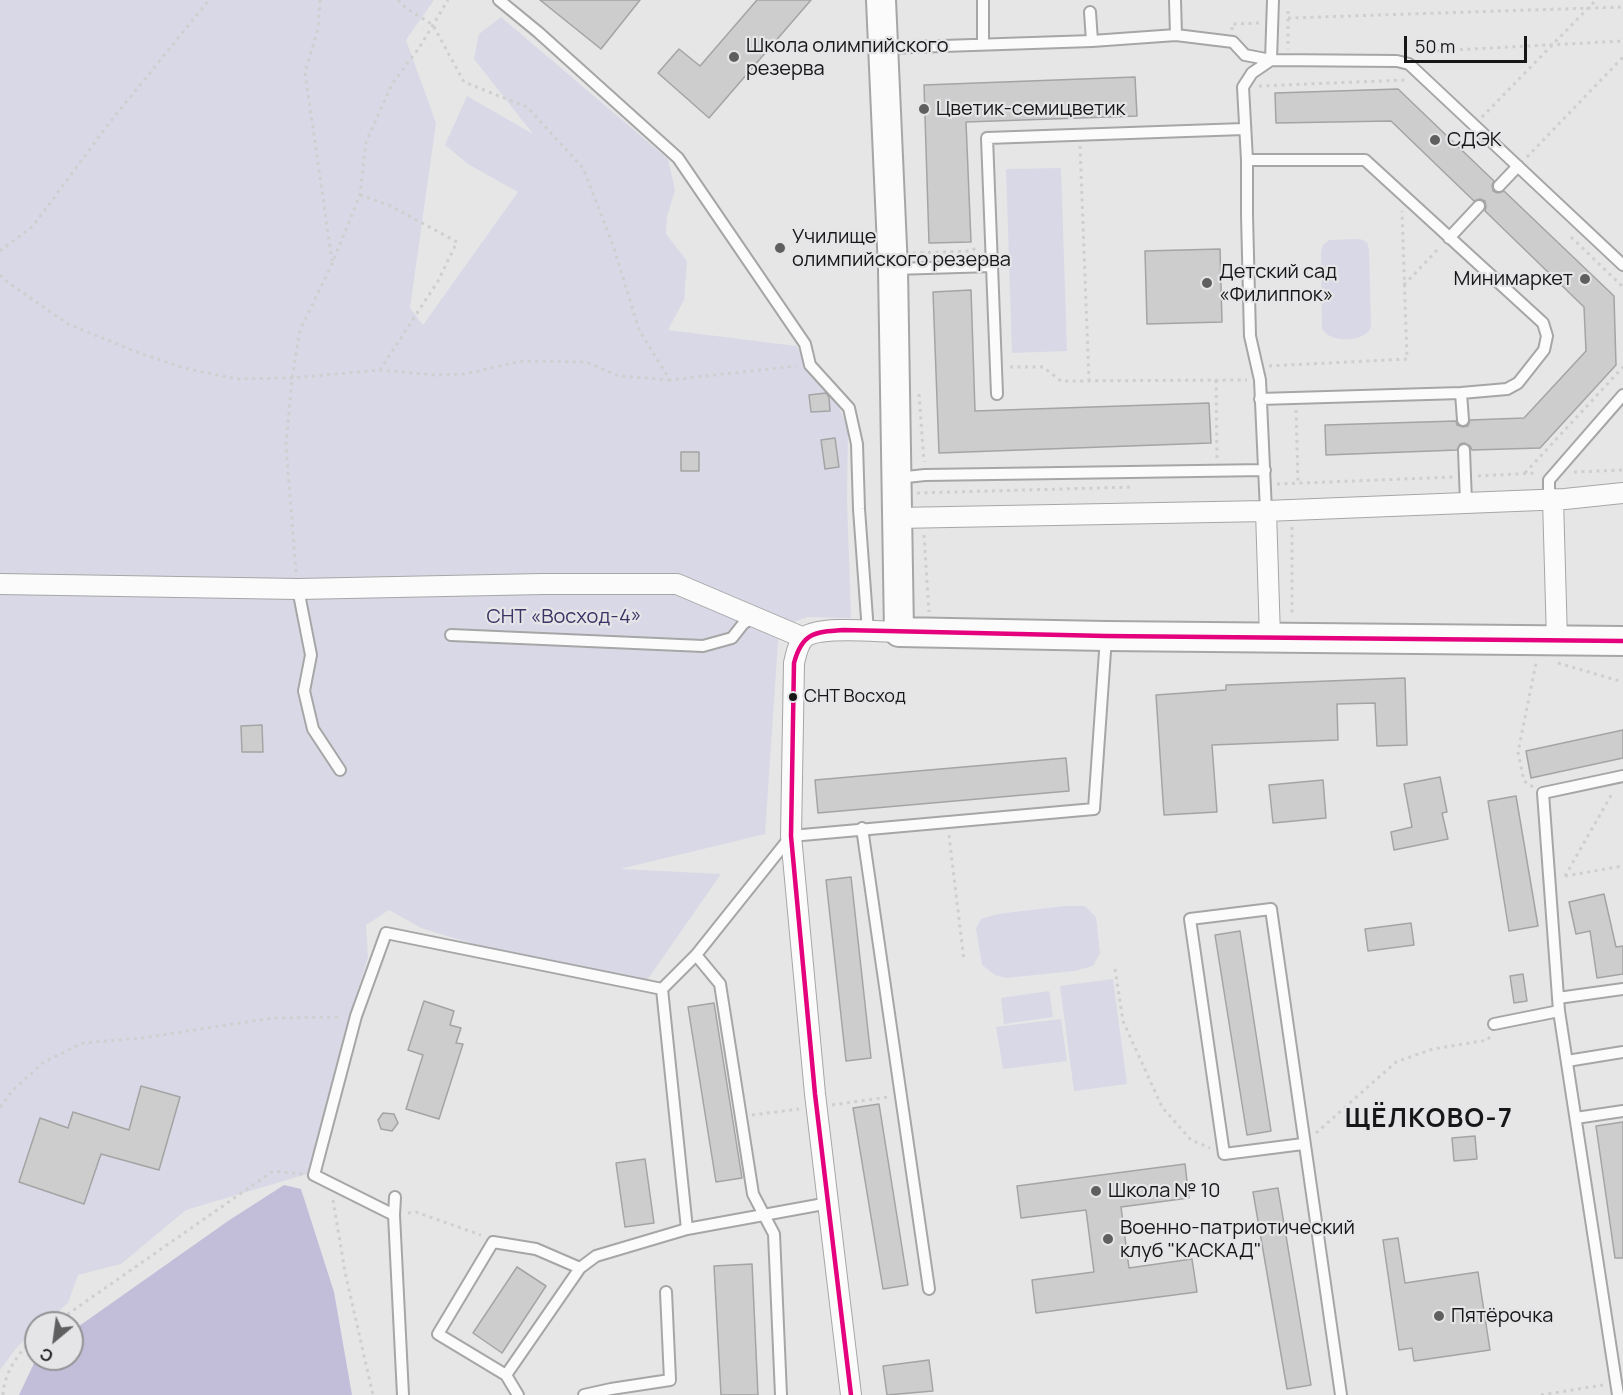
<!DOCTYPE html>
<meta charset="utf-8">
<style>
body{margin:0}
#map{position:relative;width:1623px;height:1395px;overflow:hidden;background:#e6e6e7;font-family:Manrope,sans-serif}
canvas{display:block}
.north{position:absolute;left:24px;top:1311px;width:60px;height:60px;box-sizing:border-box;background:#e5e5e8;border:2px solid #939395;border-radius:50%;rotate:209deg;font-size:16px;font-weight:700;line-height:24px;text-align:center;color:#171718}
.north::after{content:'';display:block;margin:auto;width:21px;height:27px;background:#5f5f60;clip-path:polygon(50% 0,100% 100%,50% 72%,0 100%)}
.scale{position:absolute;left:1404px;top:36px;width:123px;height:27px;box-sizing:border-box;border:3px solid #171718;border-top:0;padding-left:8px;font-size:18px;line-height:21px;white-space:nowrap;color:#171718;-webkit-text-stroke:4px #e5e5e8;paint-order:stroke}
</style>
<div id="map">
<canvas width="1623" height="1395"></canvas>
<div class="north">С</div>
<div class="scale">50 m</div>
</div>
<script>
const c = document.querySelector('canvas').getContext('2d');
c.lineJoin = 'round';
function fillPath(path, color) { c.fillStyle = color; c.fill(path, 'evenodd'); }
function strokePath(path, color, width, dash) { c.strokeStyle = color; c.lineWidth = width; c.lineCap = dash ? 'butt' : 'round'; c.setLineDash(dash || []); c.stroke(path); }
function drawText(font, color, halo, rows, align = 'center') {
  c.font = font + ' Manrope,sans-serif'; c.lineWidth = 4.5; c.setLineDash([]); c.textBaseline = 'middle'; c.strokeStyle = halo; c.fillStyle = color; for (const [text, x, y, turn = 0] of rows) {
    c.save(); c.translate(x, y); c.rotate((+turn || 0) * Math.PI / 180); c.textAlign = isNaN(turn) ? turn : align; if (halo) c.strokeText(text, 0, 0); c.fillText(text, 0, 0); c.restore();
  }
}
const green = new Path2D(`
 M0,0H434L406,40L436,123L410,308L423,325L518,192L468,164L445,145L467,96L533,134L474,59L479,34L501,17L668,159L675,190L667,217L666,234L687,261L684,300L668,330L796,346L835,399L848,428L847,500L851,618L808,617L779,627L765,834L620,869L721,874L643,986L519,958L421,928L389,910L366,925L368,957L351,1013L317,1171L186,1210L121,1264L78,1275L68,1303L45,1323H36V1330L18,1346L0,1370Z
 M1061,168L1067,351L1012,353L1006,169Z
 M1360,239L1367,242L1369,250L1371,327C1365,343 1329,344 1322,328L1321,251L1323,245L1329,240Z
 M1064,906H1085L1096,917L1100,953L1093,966L1074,971L1006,978L995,975L982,965L976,929L981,919L998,914Z
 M1113,979L1127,1084L1074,1091L1060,986Z
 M1049,991L1053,1017L1004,1024L1001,998Z
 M1061,1019L1067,1061L1003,1069L996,1027Z`);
const water = new Path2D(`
 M284,1185L301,1189L334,1292L352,1395H19L36,1359H72V1331L228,1221Z`);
const building = new Path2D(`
 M540,0H640L601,49Z
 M757,0H811L709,118L658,73L679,49L700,66Z
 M1135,77L1137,116L966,122L971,242L929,243L924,85Z
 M1398,89L1494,181L1492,185L1493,191L1498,193L1504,191L1614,296L1616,365L1540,448L1472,450L1470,446L1464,443L1460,444L1457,450L1326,455L1325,425L1456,421L1457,425L1463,427L1468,426L1470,420L1524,418L1586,351L1584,307L1485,211L1486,207L1485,201L1480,199L1474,201L1391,121L1276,123L1275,93Z
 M1220,249L1222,322L1147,324L1145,251Z
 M971,290L975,411L1209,403L1211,443L939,453L933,292Z
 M826,393L829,397L830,411L811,412L809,395Z
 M835,438L839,467L825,469L821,440Z
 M681,452H699V471H681Z
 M1405,678L1407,745L1377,746L1375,703L1337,704L1338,740L1212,745L1217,812L1164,815L1156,695L1226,690V685Z
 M262,725L263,752H242L241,726Z
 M1623,730V758L1531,778L1526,751Z
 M1066,758L1069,791L818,813L815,780Z
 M1440,777L1447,812L1442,813L1448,839L1394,850L1391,832L1412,827L1404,784Z
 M1323,780L1326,818L1273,823L1269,785Z
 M1516,796L1538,926L1509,931L1488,801Z
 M851,877L871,1058L846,1061L826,880Z
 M1604,894L1616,947L1623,946V974L1597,978L1590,931L1576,934L1569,902Z
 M1411,923L1414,945L1368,951L1365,929Z
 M1240,931L1271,1131L1247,1135L1215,935Z
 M1523,974L1527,1001L1514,1003L1510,976Z
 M424,1001L454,1011L450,1025L461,1028L456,1043L463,1044L439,1119L406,1109L423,1055L408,1050Z
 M714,1003L742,1178L716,1182L688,1007Z
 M141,1086L180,1097L159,1170L101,1154L84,1204L19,1182L40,1118L68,1128L73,1112L129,1130Z
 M879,1104L908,1285L883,1289L853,1108Z
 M383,1113L394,1114L398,1123L392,1131L381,1129L378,1120Z
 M1623,1122V1258H1615L1596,1126Z
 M1475,1136L1477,1159L1454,1161L1452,1138Z
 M645,1159L654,1223L625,1227L616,1163Z
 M1185,1164L1189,1198L1121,1207L1129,1268L1192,1259L1197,1292L1036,1313L1032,1280L1094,1272L1086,1210L1021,1218L1017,1186Z
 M1278,1188L1311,1385L1287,1389L1253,1192Z
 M1398,1238L1405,1283L1478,1272L1490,1350L1414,1361L1412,1348L1399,1350L1383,1240Z
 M752,1264L758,1395H721L714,1266Z
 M517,1267L546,1286L502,1353L473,1333Z
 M929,1360L933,1391L887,1395L883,1366Z`);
const path = new Path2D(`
 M320,0L318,29L305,72L332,261
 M398,0L406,8L433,25L464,82L527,107L583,168L613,245L639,330L670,380L796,366
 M1288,11V49
 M1288,18L1623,7
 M1232,30V24L1259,23
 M1415,52L1623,41
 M1259,86L1405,80
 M1482,117L1596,0
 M1080,146L1089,381
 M1527,157L1623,57
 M360,195L389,205L457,242L438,281L380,370
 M1571,237L1623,287
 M0,251L33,226L110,122L209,0
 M913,253L971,251L977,247
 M0,275L6,281L68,324L134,351L184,368L236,379L292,378L380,370L434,375L465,374L522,361L586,362L619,376L670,380
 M1404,285L1440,247
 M1269,366L1407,359L1402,211
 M1010,367H1043L1061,381L1247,380
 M1216,380L1217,460
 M919,394L924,462
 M1296,410L1298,483
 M1574,472L1623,470
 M1525,473L1623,367
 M1478,476L1537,473
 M1277,484L1453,477
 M917,493L1133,487
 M1292,527V616
 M924,535L929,612
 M296,572L286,445L292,378L300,330L332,264L360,195L366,142L392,84L419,48L448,0
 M1558,663L1623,682
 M1533,787L1524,781L1518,752L1536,663
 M949,835L964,961
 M1565,876L1613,792
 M1565,876L1623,866
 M1115,969L1123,1021L1162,1107L1191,1140L1210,1148
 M832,1105L888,1097
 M0,1107L12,1091L44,1062L83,1043L142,1038L273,1018L342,1017
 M752,1115L799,1109
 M1316,1133L1396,1062L1433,1049L1488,1040L1490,1036
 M333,1200L345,1272L373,1395
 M408,1213L416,1212L481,1235
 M55,1323L273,1171L303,1174
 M3,1395C4,1373 19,1351 36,1337
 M1541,1395L1603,1385`);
const lane = new Path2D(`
 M499,0L538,32L678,158L805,344L810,365L849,408L857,444L859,509L868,632
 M983,0V43
 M1175,0L1176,35
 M1090,12L1092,41
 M883,48L1092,41L1176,35L1233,42L1245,55L1271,60L1273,0
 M1247,160V215L1250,336L1260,380L1266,511
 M1499,186L1518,166
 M1449,238L1479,206
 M894,269L992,266
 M1461,393L1463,420
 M997,394L987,138L1244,129
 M1260,399L1461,393L1507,389L1518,383L1544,350L1547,336L1543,323L1365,160H1247L1243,87L1252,73L1271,60L1397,61L1409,64L1623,265
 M1464,450L1466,502
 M897,478L925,475L1265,470
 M1553,499L1549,490V480L1623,395
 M298,589L311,655L304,691L313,729L340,770
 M451,635L703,646L732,638L743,624L753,617
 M862,828L929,1289
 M696,955L720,984L753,1194L774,1234L781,1395
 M662,989L696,955L791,836L1094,809L1106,637
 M662,989L687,1229
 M1558,998L1623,989
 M1494,1024L1559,1011
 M1567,1061L1623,1052
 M1576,1118L1623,1111
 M1303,1144L1224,1154L1190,919L1271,909L1341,1395
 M395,1197L394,1215L403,1395
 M394,1215L314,1175L356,1016L386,933L662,989
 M506,1375L580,1268L596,1256L687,1229L829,1203
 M518,1395L506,1375L438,1334L493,1242L536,1249L580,1268
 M584,1395L611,1389L670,1380L666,1292
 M1618,1395L1559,1011L1543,793L1623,776`);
const street = new Path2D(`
 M1553,499L1557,640
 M1266,511L1270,637
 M897,518L1266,511L1565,499L1623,493
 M0,584L298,589L543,584H677L804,638
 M851,1395L815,1094L791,836L794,663C796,655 798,643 805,637C821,625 878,632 899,632`);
const secondary = new Path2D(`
 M881,0L893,269L899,632L1106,636L1623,641`);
const bus1 = new Path2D(`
 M851,1395L815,1094L791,836L794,663C802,633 814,632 843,630L1106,636L1623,641`);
const markers = [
 [734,57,6,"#5f5f60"],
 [924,109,6,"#5f5f60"],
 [1435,140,6,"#5f5f60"],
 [780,248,6,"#5f5f60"],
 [1585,279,6,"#5f5f60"],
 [1207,283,6,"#5f5f60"],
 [793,697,5,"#171718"],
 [1096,1191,6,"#5f5f60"],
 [1108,1239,6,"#5f5f60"],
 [1439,1316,6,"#5f5f60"]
];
const busNames = [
 ["СНТ Восход",804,697]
];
const poiNames = [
 ["Школа олимпийского",746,46],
 ["резерва",746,69],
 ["Цветик-семицветик",936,109],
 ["СДЭК",1447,140],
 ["Училище",792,237],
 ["олимпийского резерва",792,260],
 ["Детский сад",1219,272],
 ["«Филиппок»",1219,295],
 ["Минимаркет",1573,279,"right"],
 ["Школа № 10",1108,1191],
 ["Военно-патриотический",1120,1228],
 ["клуб \"КАСКАД\"",1120,1251],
 ["Пятёрочка",1451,1316]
];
const parkNames = [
 ["СНТ «Восход-4»",564,617]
];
const districtNames = [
 ["ЩЁЛКОВО-7",1429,1120]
];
fillPath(green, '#d9d8e6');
fillPath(water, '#c2bed9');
fillPath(building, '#cdcdcd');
strokePath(building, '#a4a4a4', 1.5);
strokePath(lane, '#a6a6a7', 14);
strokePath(street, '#a6a6a7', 22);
strokePath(secondary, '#a6a6a7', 32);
strokePath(path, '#cfcfd0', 3, [3, 4.5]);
strokePath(lane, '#fbfbfb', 10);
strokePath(street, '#fbfbfb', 20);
strokePath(secondary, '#fbfbfb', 28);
strokePath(bus1, '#e5007d', 4.5);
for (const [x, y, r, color] of markers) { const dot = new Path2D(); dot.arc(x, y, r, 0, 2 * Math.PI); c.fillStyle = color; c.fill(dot); strokePath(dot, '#e5e5e8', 2); }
drawText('18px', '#171718', '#e5e5e8', busNames, 'left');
drawText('20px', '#171718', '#e5e5e8', poiNames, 'left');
drawText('20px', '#3d3466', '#e5e5e8', parkNames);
c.letterSpacing = '1.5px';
drawText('bold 26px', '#171718', '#e5e5e8', districtNames);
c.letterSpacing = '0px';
</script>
